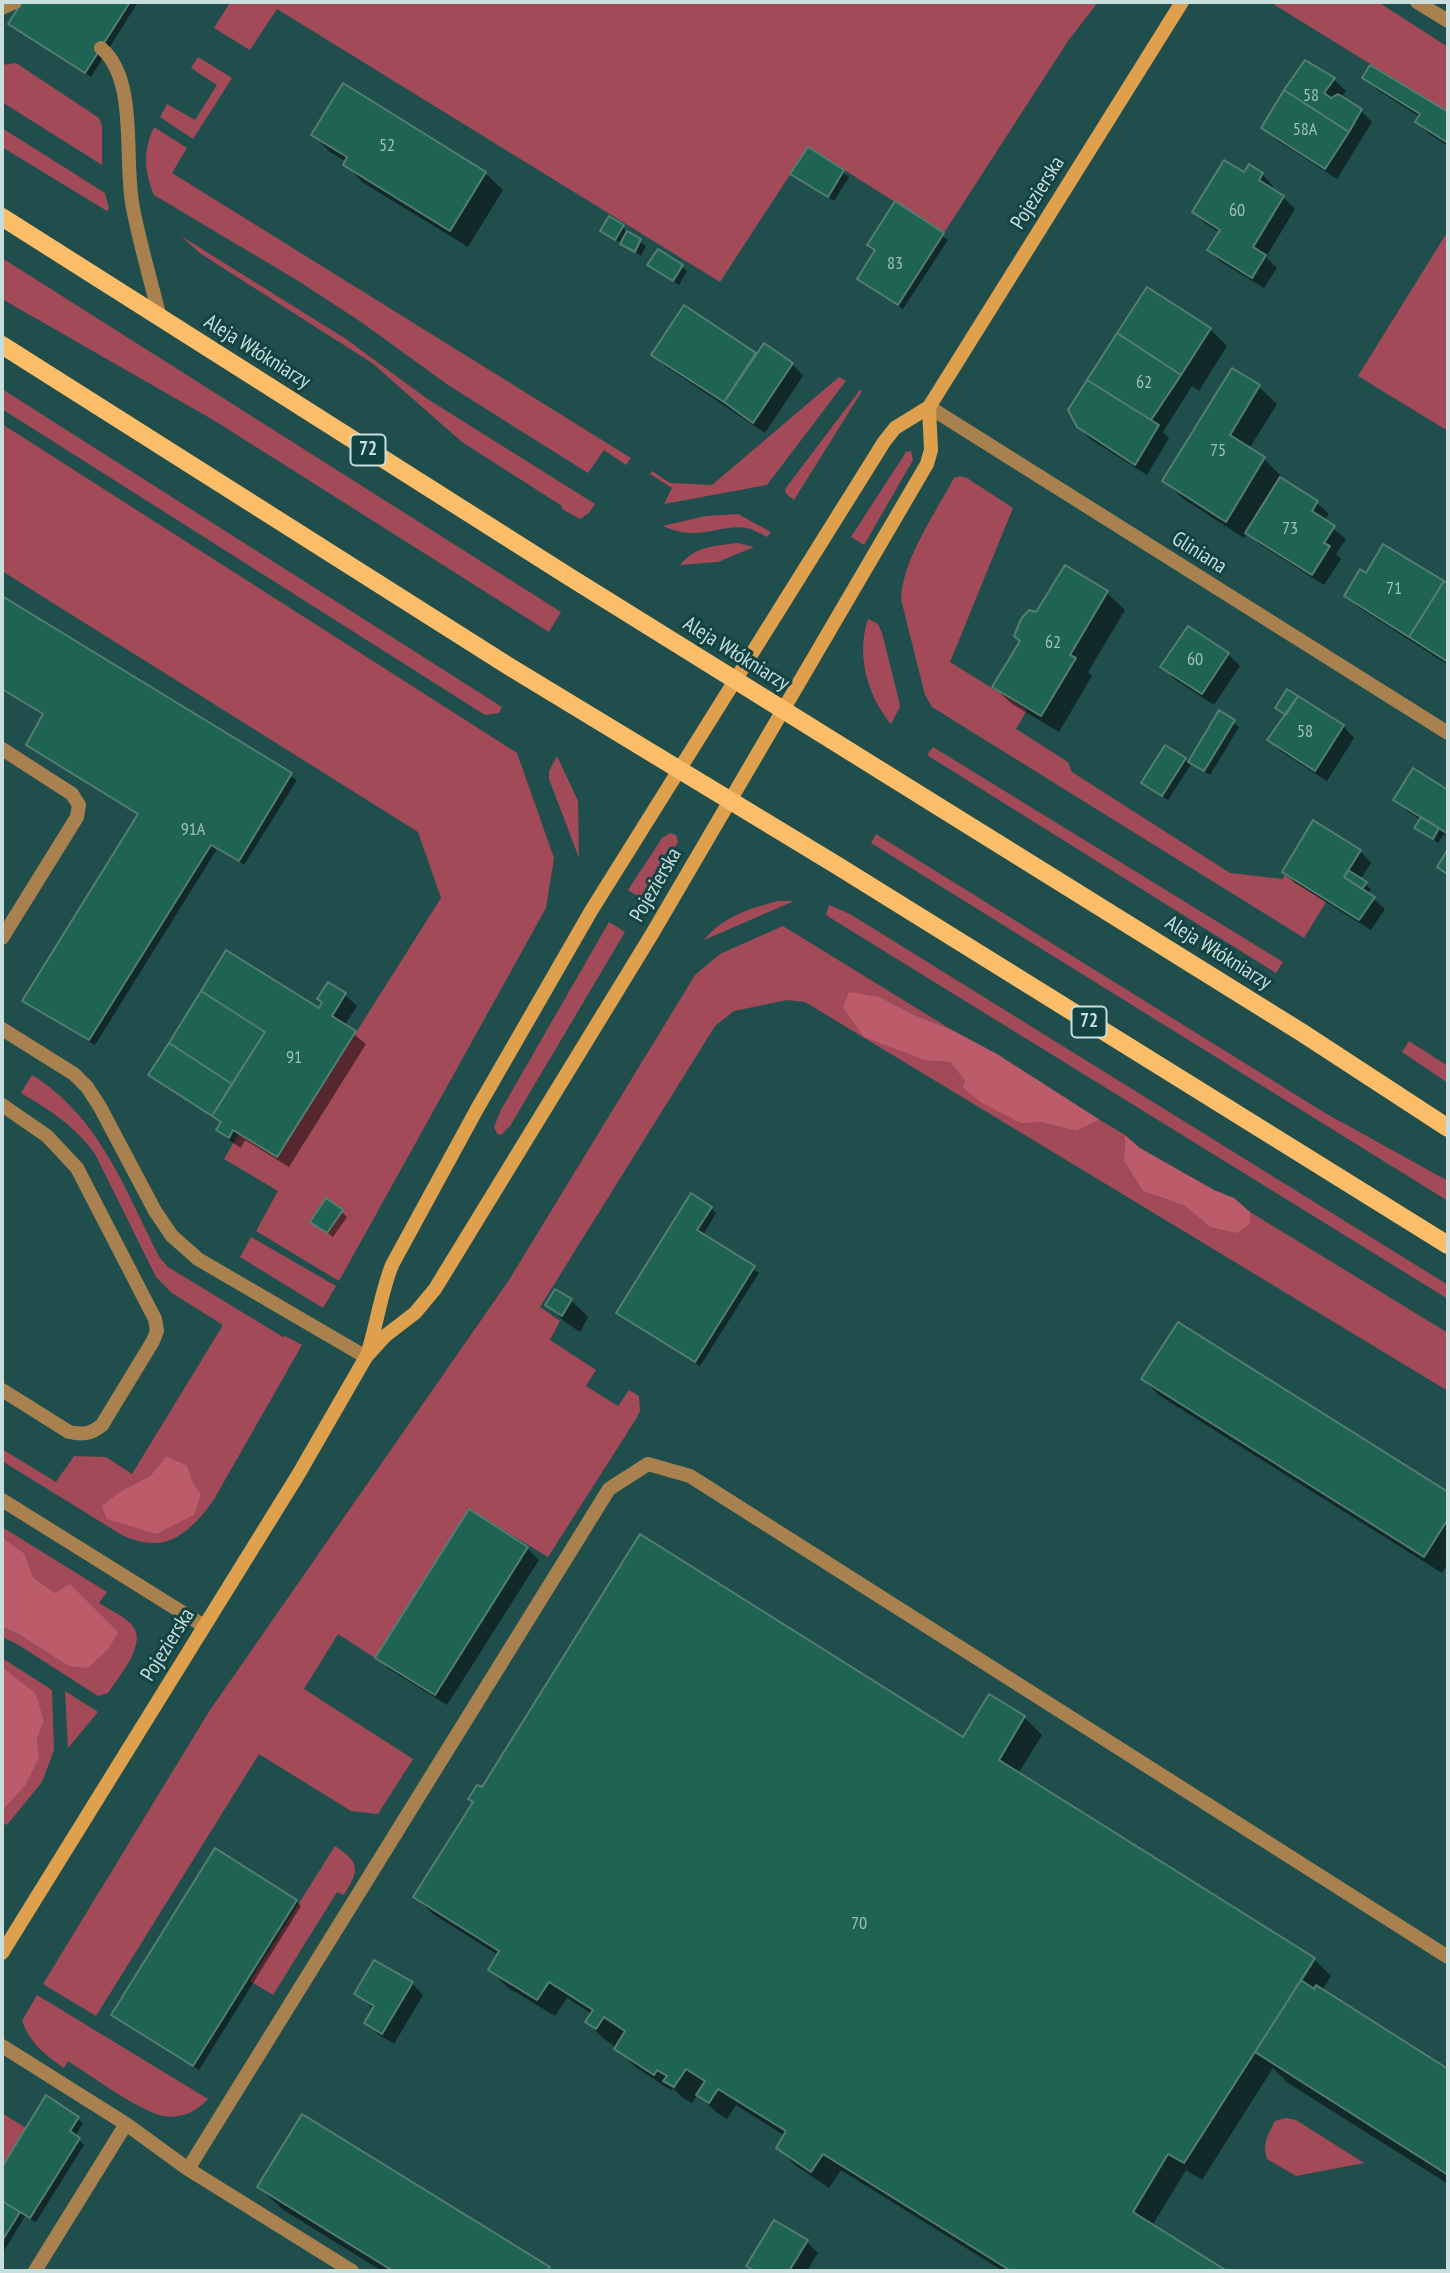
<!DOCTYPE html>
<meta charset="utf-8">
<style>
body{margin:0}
#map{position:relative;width:1450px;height:2273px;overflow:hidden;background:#204e4d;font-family:"PT Sans Narrow",sans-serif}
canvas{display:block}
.frame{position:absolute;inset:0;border:4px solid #c8dfde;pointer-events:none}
</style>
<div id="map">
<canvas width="1450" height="2273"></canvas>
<div class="frame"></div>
</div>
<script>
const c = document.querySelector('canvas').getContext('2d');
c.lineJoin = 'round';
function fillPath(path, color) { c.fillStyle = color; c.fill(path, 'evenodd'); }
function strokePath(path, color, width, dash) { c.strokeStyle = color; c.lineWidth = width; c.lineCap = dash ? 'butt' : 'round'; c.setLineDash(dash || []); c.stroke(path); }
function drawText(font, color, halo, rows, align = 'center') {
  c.font = font + ' "PT Sans Narrow",sans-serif'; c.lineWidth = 6; c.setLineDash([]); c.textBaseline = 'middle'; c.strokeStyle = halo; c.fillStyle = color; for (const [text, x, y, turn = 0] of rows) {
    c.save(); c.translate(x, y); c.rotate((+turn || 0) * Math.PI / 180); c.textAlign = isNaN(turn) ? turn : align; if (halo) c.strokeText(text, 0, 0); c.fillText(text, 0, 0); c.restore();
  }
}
const green = new Path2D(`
 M225,2H1098L1068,41L944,233L808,147L720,282L277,9L250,50L214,28L229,4Z
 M1270,2H1378L1448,47V112Z
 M198,57L232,78L193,139L160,117L167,104L195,120L217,85L191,68Z
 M16,63L99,118L102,126V165L2,102V65Z
 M154,127L187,148L172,173L631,458L626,465L604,450L588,473L451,387L361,322L300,282L154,195C144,171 143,150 154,127Z
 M2,128L105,193L109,209L107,211L2,147Z
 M1448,231V431L1358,376Z
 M181,236L346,339L426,398L595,504L589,513L580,519L562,509V506L462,442L372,363L201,254Z
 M2,258L561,612L549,632L215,421L2,299Z
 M839,377L846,381L767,485L664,504L672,488L650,474L652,471L670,483L712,485Z
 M2,389L502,707L499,713L485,715L2,409Z
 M860,390L862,391L794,500L786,494L785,489Z
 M2,424L517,753L554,858L546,908L339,1281L256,1231L278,1191L224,1159L239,1133L278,1156L441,898L418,832L2,571Z
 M911,451L913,460L864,545L851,537L906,452Z
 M960,476L967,478L1013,508L950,662L1027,710L1016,729L1068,762L1072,772L1230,873L1283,879L1284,875L1326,902L1304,938L932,707L925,695L901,599C903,558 935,514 954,478Z
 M738,514L771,532L767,537C762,534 756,531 751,529C721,521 702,544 663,526L705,516Z
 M738,543L754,547L718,562L680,565C695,546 715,546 738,543Z
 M868,619L878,624L882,633L899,701L900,707L891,724C867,695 856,655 868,619Z
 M933,747L1283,962L1276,973L927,755Z
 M557,756L578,801L579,858L549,779V771Z
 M670,833L676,835L678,842L644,900L628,890L662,838Z
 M876,834L1325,1113L1448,1181V1201L871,843Z
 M779,901H794L704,940C724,916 750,908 779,901Z
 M829,905L850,914L1448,1285V1299L829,917L826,914Z
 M609,922L625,932L510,1126L502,1134L498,1135L494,1127L501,1110Z
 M783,926L952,1030L912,1014L880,997L928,1061L950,1062L965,1081L962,1087L1020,1122H1040L1076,1131L1100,1120L1125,1135L1124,1161L1143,1191L1185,1206L1210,1227L1250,1224V1212L1448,1333V1391L805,1002L787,1000L734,1011L715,1026L540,1307L560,1321L550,1340L596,1370L586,1386L618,1406L629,1390L639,1396L640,1411L636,1419L548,1557L469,1509L375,1658L338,1634L304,1689L413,1759L378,1814L351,1811L259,1754L96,2016L43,1984L210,1710L509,1280L695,975L720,954Z
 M1409,1041L1448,1066V1083L1402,1052Z
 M32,1075C100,1117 125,1190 160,1258L168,1267L283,1337L285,1336L302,1345L213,1501C188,1535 165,1555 122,1535L2,1461V1449L56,1482L74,1456L106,1457L132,1474L223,1325L172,1293L156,1277L95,1154C73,1124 52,1112 21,1093ZM166,1456L187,1465L194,1485L201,1494L121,1491L150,1476Z
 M251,1237L336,1286L323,1308L240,1257Z
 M2,1527L107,1592L99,1603C110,1610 124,1616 132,1625C148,1644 119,1676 108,1693L98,1696L17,1644L2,1637V1627L20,1635L68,1666L55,1593L33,1577L25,1554L2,1537Z
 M2,1658L52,1690L54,1750L42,1782L7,1825L2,1822V1811L25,1786L39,1758L37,1739L44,1721L36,1695L2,1667Z
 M65,1691L98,1712L68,1748Z
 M335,1846C360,1863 360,1869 344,1895L337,1892L273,1995L250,1981Z
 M37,1995L208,2099C197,2111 182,2119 164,2116C142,2113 90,2075 68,2061L64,2068C44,2054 31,2044 22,2021Z
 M2,2113L26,2128L2,2167Z
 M1286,2118L1296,2120L1364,2163L1296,2176L1267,2159C1262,2143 1268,2135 1275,2121Z`);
const forest = new Path2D(`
 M849,992L880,997L912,1014L952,1030L997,1054L1100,1120L1076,1131L1040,1122L1021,1123L982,1103L962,1087L965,1081L950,1062L928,1061L864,1037L843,1008Z
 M1125,1135L1140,1148L1214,1190L1234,1198L1250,1212V1224L1237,1233L1210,1227L1185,1206L1143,1191L1124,1161Z
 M166,1456L187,1465L194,1485L201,1494L194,1515L156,1534L107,1519L102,1506L121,1491L150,1476Z
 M2,1537L25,1554L33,1577L55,1593L70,1584L118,1632L109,1648L88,1668L68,1666L20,1635L2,1627Z
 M2,1667L36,1694L44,1721L37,1739L39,1758L25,1786L2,1811Z`);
const shadow = new Path2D(`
 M24,2H138L91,77L10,24Z
 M1305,62L1334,80L1346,91L1341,98L1361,111L1372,122L1337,179L1275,139L1264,128Z
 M1371,67L1448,114V146L1429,134L1417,122L1420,117L1376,89L1364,78Z
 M313,135L485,173L503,190L468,247L362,182L345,164L347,162L330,152Z
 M808,149L849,177L834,201L793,173Z
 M1262,174L1273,186L1271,190L1283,197L1295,209L1266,257L1277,268L1264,288L1221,262L1210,250L1220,233L1206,224L1194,212L1245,175Z
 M895,204L948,240L903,309L859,278L877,251Z
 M623,227L627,233L646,246L641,256L602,231Z
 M649,265L682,266L687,271L679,285Z
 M684,308L756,355L792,364L803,376L765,433L665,366L653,355Z
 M1210,329L1227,346L1199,391L1192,386L1163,432L1169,438L1147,475L1090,439L1078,426Z
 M1233,370L1259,387L1277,404L1249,449L1264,459L1281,476L1279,479L1317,503L1329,514L1324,521L1346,539L1336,554L1341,559L1324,585L1259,544L1247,532L1244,538L1182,498L1164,480Z
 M1384,546L1448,586V665L1358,607L1346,596L1366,575Z
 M1065,568L1107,593L1125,610L1088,672L1092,676L1059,732L1012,704L994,687Z
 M2,598L297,780L244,865L217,849L95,1045L24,1001L140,815L28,745L44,716L2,690Z
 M1188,628L1228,654L1240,666L1214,705L1174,679L1163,667Z
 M1277,708L1343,726L1354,738L1327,781L1280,751L1269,740L1286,715Z
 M1219,712L1239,727L1210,775L1192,763L1168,800L1143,783L1185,759L1189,764Z
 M1413,770L1448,793V837L1444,834L1438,843L1416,828L1421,820L1407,811L1396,799Z
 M1360,851L1371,863L1360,880L1371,889L1368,894L1385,909L1371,930L1295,883L1284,871Z
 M328,984L345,995L357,1006L344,1026L366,1044L289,1167L245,1140L241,1148L230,1141L218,1130L222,1124L219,1121L150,1074L320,1010Z
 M711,1208L716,1213L703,1235L759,1273L700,1366L618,1312Z
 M342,1212L347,1217L333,1237L312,1221Z
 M571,1300L588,1317L580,1332L565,1322L547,1304Z
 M1178,1324L1448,1494V1563L1442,1573L1160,1396L1143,1379Z
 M527,1548L539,1560L447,1705L389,1669L377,1657Z
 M990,1697L1024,1717L1042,1735L1018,1774L1314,1959L1331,1976L1322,1991L1448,2071V2184L1288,2083L1273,2068L1202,2180L1186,2170L1152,2226L1224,2271H1003L841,2170L829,2188L795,2165L778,2147L785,2136L736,2105L727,2119L716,2112L698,2094L692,2103L683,2098L673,2088L672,2091L634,2066L616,2047L604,2039L587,2022L592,2014L567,1998L555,2016L507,1987L490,1969L498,1955L433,1914L416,1897L482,1790L964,1740ZM1311,1961H1315L1278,2019L1275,2017Z
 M296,1901L301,1906L199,2070L113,2015Z
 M412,1983L423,1995L394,2044L378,2034L366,2023L374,2009L356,1994Z
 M47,2097L83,2123L75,2136L84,2145L36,2222L25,2216L2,2254V2170Z
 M259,2187L548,2268L552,2271H382L282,2209Z
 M807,2242L818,2253L807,2271H754L748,2265Z`);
const building = new Path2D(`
 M22,2H130L85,73L8,24Z
 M1305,60L1335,78L1324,93L1331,98L1338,94L1362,109L1349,132L1284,90Z
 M1370,65L1448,112V143L1415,122L1420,114L1362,78Z
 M343,83L486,172L450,231L343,165L347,157L311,135Z
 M1284,90L1349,132L1325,169L1261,128Z
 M808,147L844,170L828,197L790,174Z
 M1224,160L1244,172L1249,164L1263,173L1259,180L1284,196L1253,247L1266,255L1252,278L1207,250L1220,230L1192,212Z
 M895,201L944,233L898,305L857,279L875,250L867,245Z
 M609,216L624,225L615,240L600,231Z
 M627,231L641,239L635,252L620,244Z
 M658,249L683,265L673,281L647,265Z
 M1147,287L1211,328L1181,375L1117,333Z
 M684,305L756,353L724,402L651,355Z
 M1117,333L1181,375L1151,420L1087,380Z
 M764,343L793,363L753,423L724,402Z
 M1232,368L1260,385L1230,435L1265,457L1226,522L1162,481Z
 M1087,380L1159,425L1135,465L1077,427L1068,410Z
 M1280,477L1318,501L1312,511L1335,526L1324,543L1330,546L1312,575L1245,533Z
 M1383,544L1444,581L1409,637L1344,596L1360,569L1366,573Z
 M1065,565L1108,591L1070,655L1076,658L1041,716L992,687L1020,641L1014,636L1021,619L1029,610L1036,612Z
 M1444,581L1448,584V662L1409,637Z
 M2,596L292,773L239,861L211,845L89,1040L22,1001L138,814L26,745L43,714L2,689Z
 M1188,626L1229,653L1202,694L1160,667Z
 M1287,689L1298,696L1286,715L1275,708Z
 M1298,696L1344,725L1315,771L1267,740Z
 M1219,710L1235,720L1204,771L1188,762Z
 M1165,745L1186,758L1162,796L1141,783Z
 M1413,768L1448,790V834L1393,800Z
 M1421,817L1439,828L1433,839L1414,828Z
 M1313,820L1361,850L1344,877L1375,897L1359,920L1282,872Z
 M1448,849V872L1447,874L1437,867Z
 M1348,870L1367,882L1362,889L1344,877Z
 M226,950L319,1008L322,1002L317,999L328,982L346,993L332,1016L356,1031L277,1157L233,1130L229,1138L216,1130L221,1122L212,1116L265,1032L201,991Z
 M201,991L265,1032L232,1084L169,1043Z
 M169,1043L232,1084L212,1116L148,1075Z
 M691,1193L712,1207L697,1230L755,1266L695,1362L616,1313Z
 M326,1198L343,1210L327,1233L310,1222Z
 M555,1289L572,1299L562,1316L545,1305Z
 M1178,1322L1448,1492V1519L1424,1557L1141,1379Z
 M469,1509L528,1547L435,1695L375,1658Z
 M640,1534L963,1737L989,1694L1025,1716L999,1760L1315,1958L1184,2163L1168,2154L1133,2212L1227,2271H1011L823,2154L811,2172L776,2148L786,2131L718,2089L709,2103L696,2095L705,2081L686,2069L674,2087L663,2081L667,2076L657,2070L654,2075L614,2049L625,2031L604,2017L596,2029L585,2022L593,2010L549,1982L537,2000L488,1970L499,1951L413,1897L473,1802L468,1799L477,1785L482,1787Z
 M215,1848L297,1900L193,2066L111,2015Z
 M374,1960L413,1982L382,2034L364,2023L374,2006L354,1994Z
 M1301,1980L1314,1989L1316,1985L1448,2069V2175L1255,2052Z
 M46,2095L79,2117L70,2131L80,2138L30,2218L2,2201V2167Z
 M302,2114L550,2267L547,2271H393L257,2187Z
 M2,2201L20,2212L2,2241Z
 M774,2220L808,2240L789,2271H755L746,2266Z`);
const lane = new Path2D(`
 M2,8L15,2
 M101,48C139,80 123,161 133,208C140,245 151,281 160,318
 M2,749L72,794L79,805L77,817L2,938
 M2,1029L74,1074L87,1087L100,1107L155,1211L172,1236L198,1259L366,1357
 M2,1105L47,1136L77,1168L155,1319L157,1331L153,1341L102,1425C91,1434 83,1435 69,1432L2,1390
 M2,1500L204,1626
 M2,2046L126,2124L188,2169L609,1489L648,1464L690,1476L1448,1957
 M188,2169L352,2271
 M35,2271L126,2124`);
const street = new Path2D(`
 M1417,2L1448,21
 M929,407L1448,733`);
const secondary = new Path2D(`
 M368,1352C377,1323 381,1293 392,1265L477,1109L591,911L884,442L895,428L929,407L1182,2
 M2,1953L298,1475L366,1357L385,1336L415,1313L435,1289L652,934L927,464L931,450L929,407`);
const primary = new Path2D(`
 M2,217L568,576L1301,1032L1448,1128
 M2,345L510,667L838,866L1448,1245`);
const numberNames = [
 ["58",1311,96],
 ["58A",1305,130],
 ["52",387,146],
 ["60",1237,211],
 ["83",895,264],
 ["62",1144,383],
 ["75",1218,451],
 ["73",1290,529],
 ["71",1394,589],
 ["62",1053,643],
 ["60",1195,660],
 ["58",1305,732],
 ["91A",193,830],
 ["91",294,1058],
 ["70",859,1924]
];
const shields = [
 [368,450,35],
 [1089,1022,35]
];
const shieldNames = [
 ["72",368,450],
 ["72",1089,1022]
];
const streetNames = [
 ["Pojezierska",1038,193,-58],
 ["Aleja Włókniarzy",257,352,32],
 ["Gliniana",1199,553,32],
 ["Aleja Włókniarzy",736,654,32],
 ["Pojezierska",656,885,-60],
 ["Aleja Włókniarzy",1218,953,32],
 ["Pojezierska",168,1645,-58]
];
fillPath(green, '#a34a58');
fillPath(forest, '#bc5c6a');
fillPath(shadow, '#0007');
fillPath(building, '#1f6452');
strokePath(building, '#547e71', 2);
strokePath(lane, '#a8814f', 14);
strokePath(street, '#a8814f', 14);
strokePath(secondary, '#dea04c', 14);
strokePath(primary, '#fcbd69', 18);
drawText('18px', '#9ec0bb', null, numberNames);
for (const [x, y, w] of shields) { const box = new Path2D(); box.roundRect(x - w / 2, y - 15.5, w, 31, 5); c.fillStyle = '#134342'; c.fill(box); strokePath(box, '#c8dfde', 2); }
drawText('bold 19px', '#c8dfde', null, shieldNames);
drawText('21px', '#c8dfde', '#134342', streetNames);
</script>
